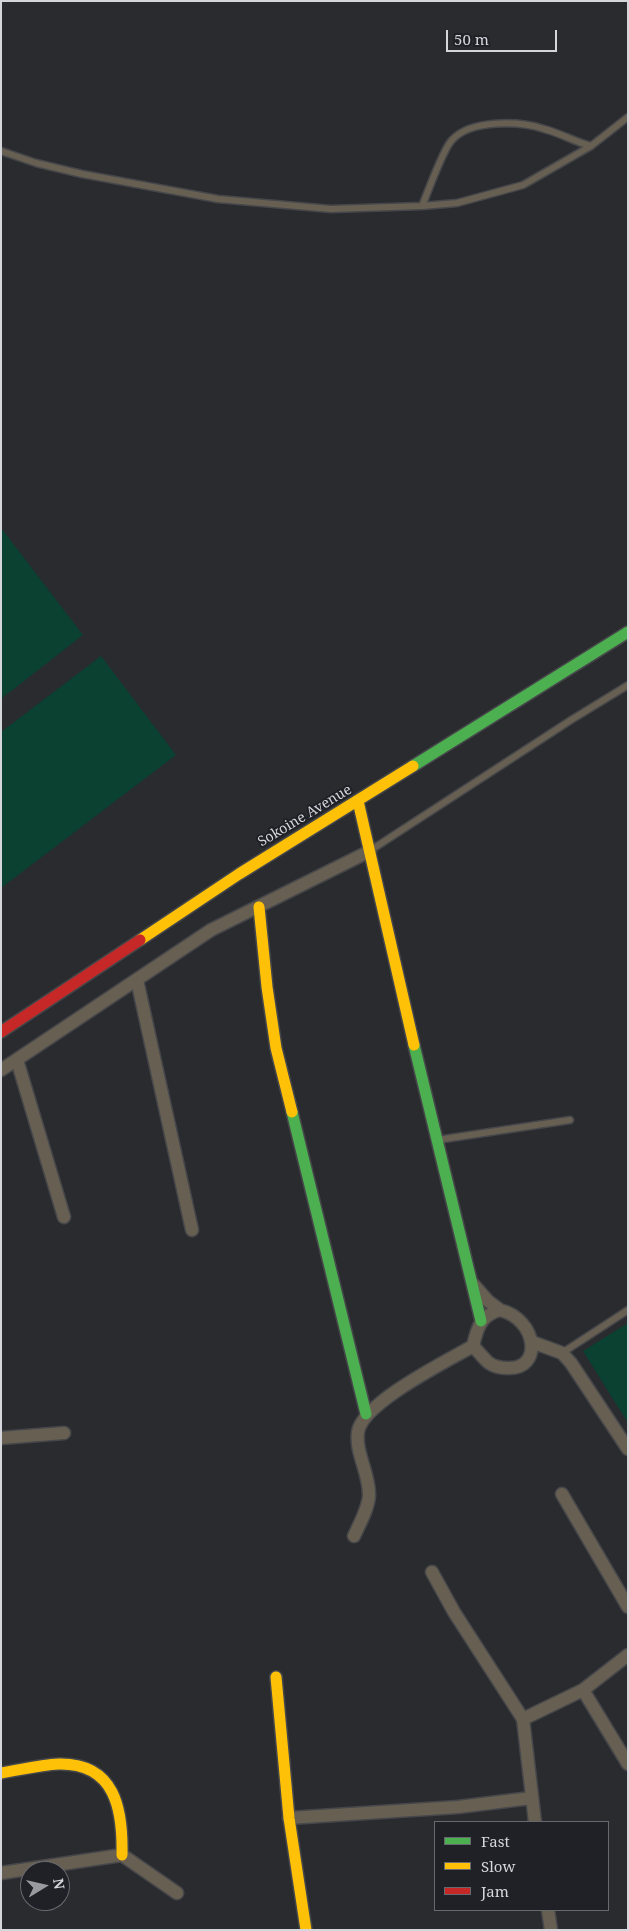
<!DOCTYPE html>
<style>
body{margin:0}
#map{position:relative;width:629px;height:1931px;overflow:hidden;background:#2a2b2f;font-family:"Noto Serif",serif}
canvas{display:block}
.frame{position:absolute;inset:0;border:2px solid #d5d6db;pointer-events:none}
.legend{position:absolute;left:434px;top:1821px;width:175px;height:90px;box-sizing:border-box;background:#1f2127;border:1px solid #68696f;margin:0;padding:6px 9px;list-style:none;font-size:15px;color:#d5d6db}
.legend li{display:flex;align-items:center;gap:10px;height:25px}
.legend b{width:25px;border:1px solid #68696f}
.north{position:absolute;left:20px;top:1861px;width:50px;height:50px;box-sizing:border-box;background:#1f2127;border:1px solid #68696f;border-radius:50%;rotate:81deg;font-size:14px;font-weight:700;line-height:20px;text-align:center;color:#d5d6db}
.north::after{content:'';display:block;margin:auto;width:18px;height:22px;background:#999a9f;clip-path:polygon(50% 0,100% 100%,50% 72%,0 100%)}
.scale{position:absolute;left:446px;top:30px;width:111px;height:22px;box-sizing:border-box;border:2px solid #d5d6db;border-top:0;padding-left:6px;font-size:15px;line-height:18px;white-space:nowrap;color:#d5d6db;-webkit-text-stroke:4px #1f2127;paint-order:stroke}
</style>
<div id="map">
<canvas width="629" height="1931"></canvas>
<div class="frame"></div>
<ul class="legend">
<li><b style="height:6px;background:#4caf50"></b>Fast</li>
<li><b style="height:6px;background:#ffc107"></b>Slow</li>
<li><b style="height:6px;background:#c62828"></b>Jam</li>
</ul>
<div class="north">N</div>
<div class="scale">50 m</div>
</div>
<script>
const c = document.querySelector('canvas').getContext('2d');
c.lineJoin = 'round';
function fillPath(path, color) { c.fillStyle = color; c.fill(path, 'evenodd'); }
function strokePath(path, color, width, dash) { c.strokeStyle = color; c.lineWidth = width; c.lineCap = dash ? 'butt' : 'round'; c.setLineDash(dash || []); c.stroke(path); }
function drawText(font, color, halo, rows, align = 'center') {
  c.font = font + ' "Noto Serif",serif'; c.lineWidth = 4; c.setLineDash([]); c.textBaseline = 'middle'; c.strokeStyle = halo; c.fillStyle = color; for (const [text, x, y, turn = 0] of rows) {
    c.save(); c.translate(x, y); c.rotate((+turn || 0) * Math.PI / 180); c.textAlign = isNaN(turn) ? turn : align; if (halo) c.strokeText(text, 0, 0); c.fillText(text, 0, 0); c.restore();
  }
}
const green = new Path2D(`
 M2,529L83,635L1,699V530Z
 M101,656L176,755L1,888V732Z
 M628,1323V1423L583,1351Z`);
const lane = new Path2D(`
 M1,151L36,163L82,174L218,199L331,209L422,206L457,203L523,185L591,146L628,117
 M422,206C428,192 443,149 452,140C471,119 520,121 544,129C560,133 575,142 591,146
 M371,850L571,720L628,685
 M437,1140L570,1120
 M562,1353L628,1310`);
const street = new Path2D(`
 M137,980L192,1230
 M17,1060L64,1217
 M1,1070L211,930L370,851
 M473,1284L488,1301L500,1310
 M500,1310C537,1319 544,1370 507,1368C501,1368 495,1367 489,1363C483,1358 478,1351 473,1346C477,1328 481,1315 500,1310Z
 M532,1342L562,1353L571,1363L628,1449
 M1,1438L64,1433
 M562,1494L628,1607
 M354,1536C360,1523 368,1509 369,1496C370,1474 355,1453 358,1432C362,1403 447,1361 473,1346
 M432,1572L454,1612L523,1719
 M628,1655L583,1690L628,1764
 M289,1818L458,1807L531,1798
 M535,1822L523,1719L583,1690
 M1,1873L122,1855L177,1893
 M548,1910L551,1930`);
const fast = new Path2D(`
 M413,766L628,632
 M414,1045L481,1321
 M292,1112L366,1414`);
const slow = new Path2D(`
 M358,801L414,1045
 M259,907L267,987L276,1048L292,1112
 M140,940L239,874L413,766
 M276,1677L289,1818L306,1930
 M1,1773C20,1770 39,1765 59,1764C115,1763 123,1809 122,1855`);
const jam = new Path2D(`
 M1,1032L140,940`);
const streetNames = [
 ["Sokoine Avenue",305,816,-31]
];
fillPath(green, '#0a4130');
strokePath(lane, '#46474a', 9);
strokePath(street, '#46474a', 15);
strokePath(fast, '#46474a', 14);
strokePath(slow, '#46474a', 14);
strokePath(jam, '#46474a', 14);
strokePath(lane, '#675f52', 6);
strokePath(street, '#675f52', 12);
strokePath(fast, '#4caf50', 11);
strokePath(slow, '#ffc107', 11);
strokePath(jam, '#c62828', 11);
drawText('14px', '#d5d6db', '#1f2127', streetNames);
</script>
